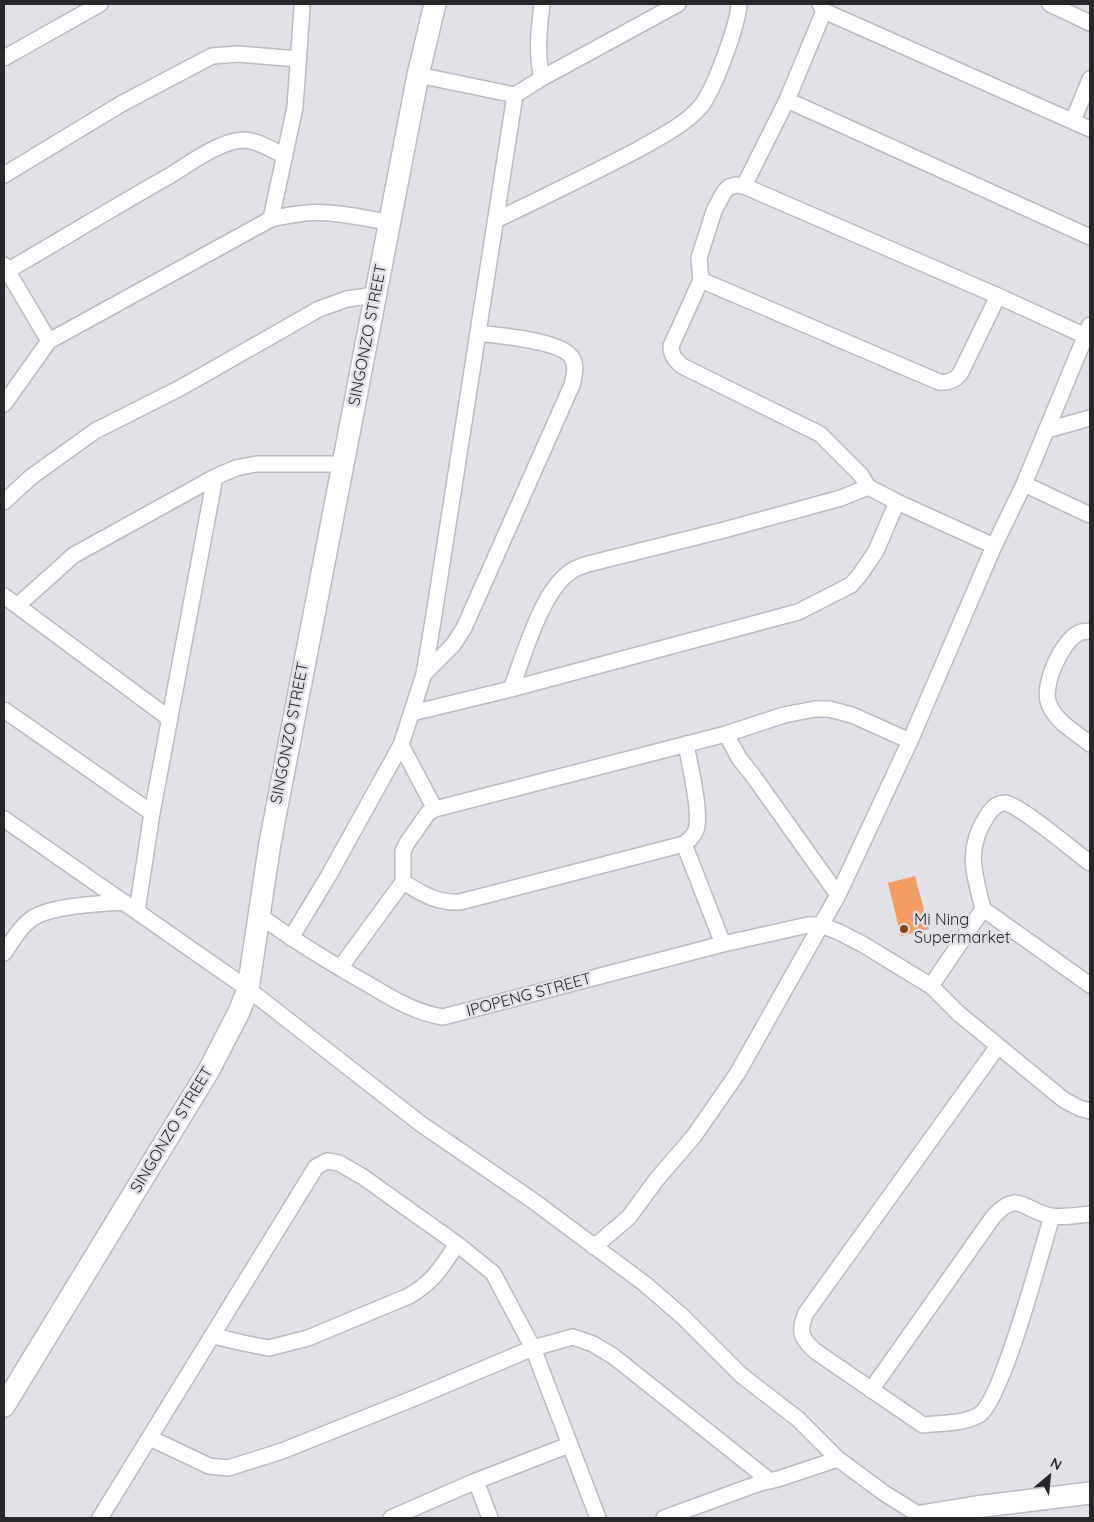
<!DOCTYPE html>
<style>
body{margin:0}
#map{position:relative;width:1094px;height:1522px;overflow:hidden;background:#e1e1e8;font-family:Quicksand,sans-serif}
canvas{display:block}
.frame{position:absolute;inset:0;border:5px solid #28272a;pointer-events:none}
.north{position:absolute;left:1024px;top:1452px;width:50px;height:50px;-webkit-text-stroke:4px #e1e1e8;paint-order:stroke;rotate:28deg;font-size:14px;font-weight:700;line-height:20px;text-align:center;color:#28272a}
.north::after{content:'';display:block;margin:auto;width:18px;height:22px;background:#28272a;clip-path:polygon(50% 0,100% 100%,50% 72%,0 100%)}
</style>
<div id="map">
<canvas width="1094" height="1522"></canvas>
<div class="frame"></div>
<div class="north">N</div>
</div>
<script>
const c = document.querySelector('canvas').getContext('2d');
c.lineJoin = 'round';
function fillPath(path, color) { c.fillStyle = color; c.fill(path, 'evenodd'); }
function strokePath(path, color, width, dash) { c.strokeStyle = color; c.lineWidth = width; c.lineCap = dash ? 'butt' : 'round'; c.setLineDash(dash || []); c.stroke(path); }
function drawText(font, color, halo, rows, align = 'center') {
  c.font = font + ' Quicksand,sans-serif'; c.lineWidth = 5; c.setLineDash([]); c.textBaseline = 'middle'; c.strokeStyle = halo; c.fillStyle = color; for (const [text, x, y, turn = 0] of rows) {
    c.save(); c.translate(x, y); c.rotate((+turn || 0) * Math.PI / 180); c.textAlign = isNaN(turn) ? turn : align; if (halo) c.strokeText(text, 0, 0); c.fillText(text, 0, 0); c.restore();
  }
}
const building = new Path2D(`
 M915,876L929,929L901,936L888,883Z`);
const street = new Path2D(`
 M542,4C539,29 536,53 542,78
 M820,4L824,11L1090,129
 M1050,4L1090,23
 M824,11L787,100L744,186L736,185L729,187L724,192L714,211L699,258L701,280L671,346C671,355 675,360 682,366L820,434L861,475L868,487
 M4,58L100,4
 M418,75L515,95L542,78L678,4
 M787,100L1090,237
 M1073,121L1090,79
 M4,175L121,104L212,56L238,54L298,59
 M744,186L998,296L1090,338
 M271,219L295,107L302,8
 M496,220C544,197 592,174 639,149C660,137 685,125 701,106C714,90 738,25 739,4
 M4,265L49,341
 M7,271C62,239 116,206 171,175C190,163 220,141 243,140C257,140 272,150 285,156
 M701,280L939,382C948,383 954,381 960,374L998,296
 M4,404L49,341L271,219C280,217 289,215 298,214C328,209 360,218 389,222
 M1047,430L1090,418
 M1024,484L1090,515
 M4,502L31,477L95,431L182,387L319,309L347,299L375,295
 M4,596L170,719
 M18,605L74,555L215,477L236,468L256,464H342
 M1090,631C1086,632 1082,631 1079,633C1062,640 1041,687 1049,704C1056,722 1075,732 1090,744
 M424,674L453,645L464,628L572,385C574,376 577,367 572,358C562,340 499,336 478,333
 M511,689C524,656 541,592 570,572C575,568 582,566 588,564L724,530L841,498L868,487L897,502L994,546
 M4,710L152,813
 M412,713L511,689L798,612L851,585L859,576L876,551L897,502
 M726,734L739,758L754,777L838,895
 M401,745L435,809
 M4,819L248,989L421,1124L532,1200L645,1284L682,1316L741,1375L798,1419L838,1459L884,1493L921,1516
 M684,844L723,944
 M1090,863C1075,852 1020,805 1005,803C996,803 991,810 987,816C965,850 974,872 983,909L1090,985
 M403,882C423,894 436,903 460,902L684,844C689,840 694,836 696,830C702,814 689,762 686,744
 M137,911L152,813L215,477
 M259,915C293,940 329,962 366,983C390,997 415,1013 443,1017L723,944L808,925H821L839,932L864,945L931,986L958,1013L1064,1100L1079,1108L1090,1111
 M291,938L329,875L401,745L424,674L433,621L515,95
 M4,953C12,942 19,928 30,920C48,905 100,904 124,902
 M340,968L403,882V851L407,843L428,813L435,809L726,734L784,715L815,709H829L852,715L910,741
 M931,986L983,909
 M998,1046L806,1313C798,1332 801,1338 815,1351L923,1425C940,1423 963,1424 979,1415C1002,1401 1042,1249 1052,1216
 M594,1247L629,1217L657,1179L694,1136L737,1074L838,895L910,741L994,546L1024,484L1090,325
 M214,1336L243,1343L269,1348L308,1338L409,1296C434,1281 441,1268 457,1244
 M871,1390L993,1217C1018,1189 1024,1211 1051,1216C1063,1218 1078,1215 1090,1214
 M150,1438L209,1466L228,1468L282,1451L412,1399L533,1348L573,1337L593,1344L613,1356L770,1481
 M476,1481L490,1518
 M100,1518L316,1167L327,1161L339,1163L363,1177L457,1244L493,1273L533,1348L598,1518
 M391,1518L476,1481L569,1445
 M664,1518L760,1483L778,1479L838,1459`);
const secondary = new Path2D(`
 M4,1406L209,1070L239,1012L248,989L270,843L418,75L435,4
 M918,1518L921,1516L976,1507L1090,1493`);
const markers = [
 [904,929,5,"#854311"]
];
const streetNames = [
 ["SINGONZO STREET",368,335,-79],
 ["SINGONZO STREET",290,733,-79],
 ["IPOPENG STREET",529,995,-15],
 ["SINGONZO STREET",172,1130,-59]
];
const poiNames = [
 ["Mi Ning",914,920],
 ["Supermarket",914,938]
];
fillPath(building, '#f39c64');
strokePath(street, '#babac1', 18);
strokePath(secondary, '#babac1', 24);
strokePath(street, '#fff', 15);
strokePath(secondary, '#fff', 21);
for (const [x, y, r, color] of markers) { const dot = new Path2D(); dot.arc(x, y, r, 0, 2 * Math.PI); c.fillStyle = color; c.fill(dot); strokePath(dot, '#e1e1e8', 2); }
drawText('16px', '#28272a', '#e1e1e8', streetNames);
drawText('16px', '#28272a', '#e1e1e8', poiNames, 'left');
</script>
